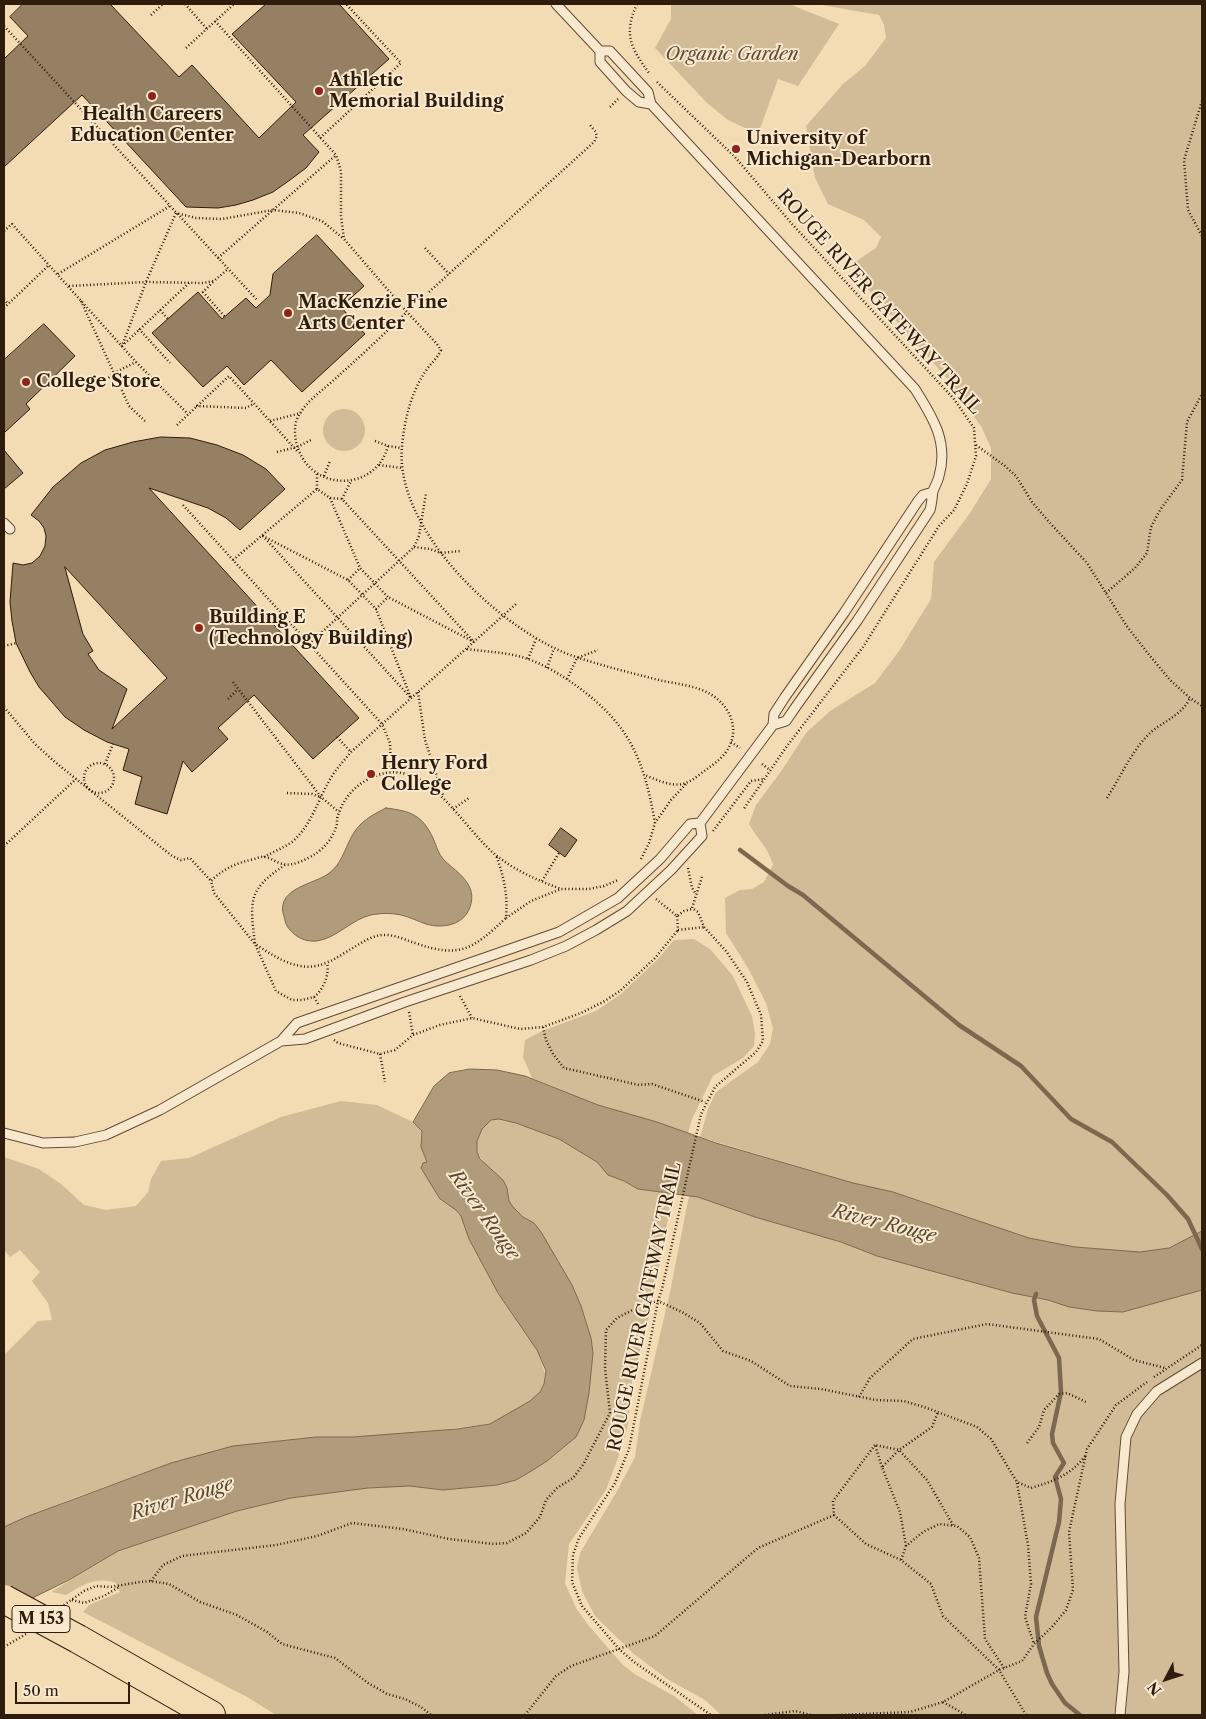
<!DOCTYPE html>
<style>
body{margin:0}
#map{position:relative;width:1206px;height:1719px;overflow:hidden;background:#f3dcb3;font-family:"Libre Caslon Text",serif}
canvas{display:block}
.frame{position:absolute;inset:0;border:5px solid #2f1c0c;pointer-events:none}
.north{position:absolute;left:1141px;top:1654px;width:50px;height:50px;-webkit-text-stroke:4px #f7e8ce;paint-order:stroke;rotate:230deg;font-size:14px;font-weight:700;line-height:20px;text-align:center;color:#2f1c0c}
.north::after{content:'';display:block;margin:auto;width:18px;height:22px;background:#2f1c0c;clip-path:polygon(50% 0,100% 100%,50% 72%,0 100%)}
.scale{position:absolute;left:15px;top:1682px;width:115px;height:22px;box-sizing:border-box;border:2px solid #2f1c0c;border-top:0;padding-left:6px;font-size:15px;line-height:18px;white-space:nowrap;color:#2f1c0c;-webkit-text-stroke:4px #f7e8ce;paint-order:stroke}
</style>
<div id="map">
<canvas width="1206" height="1719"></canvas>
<div class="frame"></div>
<div class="north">N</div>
<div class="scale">50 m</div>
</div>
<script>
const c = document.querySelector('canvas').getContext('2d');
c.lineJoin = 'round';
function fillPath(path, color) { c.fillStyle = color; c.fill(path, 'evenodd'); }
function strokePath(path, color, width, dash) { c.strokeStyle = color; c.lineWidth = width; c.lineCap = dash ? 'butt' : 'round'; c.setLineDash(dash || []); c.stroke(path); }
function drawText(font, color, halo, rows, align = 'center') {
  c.font = font + ' "Libre Caslon Text",serif'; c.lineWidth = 4; c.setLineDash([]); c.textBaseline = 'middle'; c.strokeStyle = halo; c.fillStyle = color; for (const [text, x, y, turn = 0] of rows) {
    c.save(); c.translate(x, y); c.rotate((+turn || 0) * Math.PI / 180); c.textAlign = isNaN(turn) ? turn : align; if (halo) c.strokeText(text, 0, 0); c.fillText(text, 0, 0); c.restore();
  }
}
const green = new Path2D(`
 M671,4H789L839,24L798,86L778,79L758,134L728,120L707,103L655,48L671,19Z
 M822,4H1202V1231L1168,1248L1140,1252L1075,1247L1029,1238L893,1192L853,1183L700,1137L708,1109L716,1092L758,1062L770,1044L773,1028L766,1003L748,968L726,933L725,898L740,890L752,889L764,882L773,865C768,847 758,840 749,824L756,805L782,770L806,733L830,711L875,683L899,651L931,599L934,562L970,513L991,479V448L982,428L951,383L862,282L852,264L876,248L881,237L864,220L828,204L815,178L806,126L843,84L865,66L886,38L884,25L879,15L822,5Z
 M323 430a21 21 0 1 1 42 0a21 21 0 1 1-42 0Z
 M694,939L710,949L733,976L752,1016L755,1034L754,1046L743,1058L713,1076L692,1119L688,1133L657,1122L598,1105L532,1078L523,1057L525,1040L542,1031L596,1011L621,994L657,960L674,940Z
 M341,1101L377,1105L413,1122L422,1131L421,1147L427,1163L421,1168L432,1183L440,1200L456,1210L461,1216L469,1239L498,1293L537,1350L545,1373L544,1384L540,1392L530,1401L490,1424L414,1433L353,1437H315L260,1443L171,1463L71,1499L4,1527V1355L38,1321L52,1320L48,1303L32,1281L40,1272L20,1250L10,1257L4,1250V1157L39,1169L61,1184L84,1205L106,1210L136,1206L148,1192L151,1179L161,1161L189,1158L281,1117Z
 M499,1119L516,1123L559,1139L597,1162L608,1175L624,1181L638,1189L675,1194L669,1213L651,1309L632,1382L628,1425L623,1444L606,1490L569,1544L565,1583L576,1608L589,1626L623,1665L636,1675L674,1696L698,1715H276L249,1698L83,1612L89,1605L120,1592L116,1583C96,1576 83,1585 66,1595L51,1592L118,1551L237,1511L291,1498L368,1488L410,1486L443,1490L497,1485L516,1480L547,1461L565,1447L584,1420L589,1393L593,1353L591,1338L581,1306L572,1285L534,1223L523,1217L513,1207L509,1201L507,1188L503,1180L485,1165L477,1152V1141L482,1129L490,1120Z
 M689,1196L698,1197L755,1217L841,1242L877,1256L1012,1293L1048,1300L1069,1307L1097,1311L1123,1312L1202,1290V1715H721L705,1700L667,1679L634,1654L595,1616L582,1591L577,1568L580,1553L616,1493L635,1457L640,1421L670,1292Z`);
const water = new Path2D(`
 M386,808C411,811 422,815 433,838C437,847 438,854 445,861C458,873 478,885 470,907C464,925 443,929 426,924C417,921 410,917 401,915C391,913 381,913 371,915C352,919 337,938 317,941C306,942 297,938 290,930C285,925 285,919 283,913C278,888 314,884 328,874C342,864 344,850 352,836C359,822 372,815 386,808Z
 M470,1069L497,1070L525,1076L598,1105L657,1122L716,1143L853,1183L893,1192L1029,1238L1075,1247L1140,1252L1169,1248L1202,1231V1290L1123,1312L1097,1311L1069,1307L1048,1300L1012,1293L877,1256L841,1242L755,1217L698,1197L638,1189L624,1181L608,1175L597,1162L559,1139L516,1123L499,1119L491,1120L482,1129L477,1141V1152L480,1159L503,1180L507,1188L509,1201L513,1207L523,1217L534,1223L541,1232L572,1285L581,1306L591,1338L593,1353L589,1393L584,1420L576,1437L547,1461L533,1470L516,1480L497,1485L443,1490L410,1486L368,1488L291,1498L237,1511L118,1551L69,1580L4,1612V1527L26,1517L171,1463L233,1446L316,1437H353L457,1429L490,1424L530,1401L540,1392L544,1384L546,1371L537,1350L498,1293L469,1239L461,1216L456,1210L440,1199L421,1168L423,1163L427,1162L421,1147L422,1131L413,1122L434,1086L449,1073Z`);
const stream = new Path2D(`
 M740,850L788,886L803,895L959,1025L1021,1066L1071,1119L1112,1142L1167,1195L1188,1219L1202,1249
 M1036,1294L1034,1300L1037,1316L1059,1358L1061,1392L1052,1434L1053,1443L1064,1463L1055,1477L1061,1499L1059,1522L1036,1617L1039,1646L1047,1673L1052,1684L1065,1703L1080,1715`);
const building = new Path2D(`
 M23,4H110L179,77L192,65L259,138L296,102L232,34L266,4H339L389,59L303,135L319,152L306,168L290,180L273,192L253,200L236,205L218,208L186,207L82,95L4,167V59L28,36L10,17Z
 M317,235L364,286L341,307L365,334L302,392L271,360L244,385L227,366L203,387L152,333L198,292L222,319L246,298L256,308L270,295L273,274Z
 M44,324L75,356L26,404L30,409L4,433V360Z
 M161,437L190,438L217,445L243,455L266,469L285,489L240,530L226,518L208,508L149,488L359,718L313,759L254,695L218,728L228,739L192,772L183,761L167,814L135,804L142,777L123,770L129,749L107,742L84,730L65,717L39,687L30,672L16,643L12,621L10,602L13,563L23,565L32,563L40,556L45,546L46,536L44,528L39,521L31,515L53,487L81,463L105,450L133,442ZM65,567L167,678L112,729L127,689L99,670L88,654L93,651L83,634Z
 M4,450L23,473L4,489Z
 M561,828L577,840L565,857L549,845Z`);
const path = new Path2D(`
 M185,4L207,29
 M637,4C623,34 631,48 649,73
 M151,15L163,4
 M215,21L336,155L341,171V216L344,239L407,312L437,344L441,350C437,359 430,364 425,372C411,393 404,421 402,447C394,531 505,635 579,658C607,667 635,674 663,681C678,684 697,686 710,694C731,706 741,731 726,752C721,759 714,764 707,769C701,773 695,779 688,782C675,789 657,780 645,775
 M4,26L258,301
 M186,48L234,4
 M657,82L735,157L792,224L954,399L974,428L976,456L967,484L954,510L939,526L863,647L787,746L743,810
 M1202,101L1184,160L1188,210L1202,236
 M610,107L618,99
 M320,138L401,63L346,4
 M4,231L12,224L136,362L188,414
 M425,248L449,274
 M218,258L336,155
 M58,274L170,206
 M213,282L203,292L225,317
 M189,283L122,346L146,282L176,213L196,218L222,219L273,210L299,213L322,221L344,239
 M69,286L146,282L203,283L214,281L228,269
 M429,292L594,142L597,136L595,131L590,125
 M4,299L8,304
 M81,301L129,406L145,421
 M4,308L49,265
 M160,310L168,319
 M139,329L170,363
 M98,387L114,373L136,362
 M196,406L246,408L253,404
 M270,421L301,413
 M177,425L229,376L298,452
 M375,441L388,446L401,448
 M976,445L1005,466L1016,476L1032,502L1050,523L1087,563L1126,625L1146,651L1170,680L1190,698L1202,706
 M388,446C376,492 312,492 298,448C295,440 294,430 296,422C302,403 324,390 337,377C361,356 384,334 407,312
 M277,452L297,447L313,439
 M379,465L402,468
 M324,476L330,461
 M317,489V473
 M330,498L360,568
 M342,499L351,481
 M183,505L382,724L390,743L391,771
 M414,547L430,549L441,553L460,551
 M233,560L317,489L330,498L342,499L474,642L388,597
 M348,580L360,568L388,597L376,609L348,580L263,536L411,698L376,609
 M1106,593L1135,568L1147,553L1151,527L1160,510L1182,480L1187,422L1202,394
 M309,644L414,547L419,536L426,493
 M4,646L17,643
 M467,649C487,652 508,652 528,659C545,665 563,676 578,687C630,725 644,760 655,823
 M528,659L536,639
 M547,668L554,648
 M567,679L577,658L598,650
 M233,682L321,797L339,812
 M418,692L425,740L443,795
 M228,699L238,689
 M4,707L35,744L55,762L172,856L181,860L190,858L211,881
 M337,737L351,752
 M731,742L740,748
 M84 778a15 15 0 1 1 30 0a15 15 0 1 1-30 0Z
 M105,764L113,744
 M762,764L770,770
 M287,793L312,794L320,797
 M1107,798C1120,778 1130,754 1147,736C1161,721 1179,719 1190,698
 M453,809L469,798
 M713,831L751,781L764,779
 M4,846L76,779
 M264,857C273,852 283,848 292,842C310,827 317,803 328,783C334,771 343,762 351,752L516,604
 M641,859L649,843L655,823L671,800L686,784
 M285,865C247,890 250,901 255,944C277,958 301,975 328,962C336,959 344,953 351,949C361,943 371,936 382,935C394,934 405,940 415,943C460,959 473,949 506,918C508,895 504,877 496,855
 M688,868L692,888L696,894
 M702,877L692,908L698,912L704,927L726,951L747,982L761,1015L763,1041L756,1052L715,1087L701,1114L662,1289L658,1301L629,1449L615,1483L579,1538L573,1555L572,1582L582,1606L619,1649L634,1662L711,1715
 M542,881L559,853
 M656,899L677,916L684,911L692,909
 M677,916L678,930L704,927
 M506,918L531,901L561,889H589L604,886L618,880
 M460,996L472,1018
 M314,997C323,990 330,974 327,963
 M318,1004L314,997L302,1000H292L276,991L255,944L214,893L211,881C224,868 237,863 254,859C258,858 262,856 265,857C271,858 277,863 283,864C292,867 307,859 315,854C325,848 334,836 337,824C337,820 337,816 339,813C343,800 353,788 365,781C424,746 459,826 497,856C516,871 539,881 561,889
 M409,1012L413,1035
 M543,1027L546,1040L553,1054L564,1068L639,1085L652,1084L705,1102
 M334,1040L338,1043L380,1054L395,1050L413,1035L440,1025L472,1018L520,1029L543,1027L581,1013L603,1002L620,991L655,958L678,930
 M380,1054L385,1082
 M1154,1377L1202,1345
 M859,1397L870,1378L913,1339L987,1324L1099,1339L1134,1360L1165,1368
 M1027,1443L1039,1427L1044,1410L1059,1394L1067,1393L1088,1403
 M875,1445L833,1501L834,1515L866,1544L901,1560
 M882,1467L875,1445L899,1450L927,1480L953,1525
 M1017,1483L1028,1545L1031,1584L1025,1617L1034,1644
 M906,1546L900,1512L882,1467L899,1450L932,1427L938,1412
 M151,1581L163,1565L182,1556L276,1545L317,1536L352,1523L403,1529L449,1539L494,1544L507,1543L526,1533L540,1517L546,1500L557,1488L573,1478L583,1465L610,1413L605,1368L606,1330L617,1318L644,1304L658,1301L682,1312L700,1323L723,1351L751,1361L790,1386L821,1389L876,1400L904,1401L927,1408L977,1427L991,1439L1017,1482L1031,1488C1054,1481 1071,1475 1086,1455
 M72,1600L84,1603L104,1596L119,1587
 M61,1607L84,1591L96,1586L110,1587L140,1582L151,1581L169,1584L200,1602L237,1615L267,1632L282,1644L335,1658L368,1683L387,1694L405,1699L421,1707L431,1715
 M4,1647L26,1634
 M1004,1668L985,1639L979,1558L970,1537L957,1526L939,1524L923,1532L906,1546L901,1560L931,1584L943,1616L999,1670L1026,1715
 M943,1702L966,1715
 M525,1715L556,1676L571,1666L655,1636L758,1548L834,1515
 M765,1715L795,1711L811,1715
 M838,1715L910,1712L943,1702L999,1670L1022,1661L1034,1644L1052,1627L1066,1610L1073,1590L1069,1532L1087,1449L1116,1405L1147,1382`);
const lane = new Path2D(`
 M556,4L600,51H610L648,92L651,104L915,389C932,416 949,442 939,476C938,481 935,486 933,491C932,497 932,503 930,510L857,621L797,705L786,721L773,725L774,714L785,697L844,613L918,501L923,495L933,492
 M600,51V62L626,91L639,102L651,104
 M4,523L10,529
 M281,1041L305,1039L405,1002L531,960L566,946L596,930L627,911L671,870L702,836L700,823L773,725
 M4,1133L43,1143L75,1142L106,1135L160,1110L281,1041L297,1023L559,932L618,898L660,859L690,824L700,823
 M1120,1715L1124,1672L1120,1504L1126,1437L1137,1414L1157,1391L1202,1363`);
const primary = new Path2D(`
 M78,1639L211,1715`);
const primaryBridge = new Path2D(`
 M4,1599L78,1639`);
const markers = [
 [319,91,5,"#8f2418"],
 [152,96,5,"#8f2418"],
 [736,149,5,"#8f2418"],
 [288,313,5,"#8f2418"],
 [26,382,5,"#8f2418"],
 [199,628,5,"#8f2418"],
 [371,774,5,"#8f2418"]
];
const shields = [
 [41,1619,58]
];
const shieldNames = [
 ["M 153",41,1619]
];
const parkNames = [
 ["Organic Garden",732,55]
];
const poiNames = [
 ["Athletic",329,81],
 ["Memorial Building",329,102],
 ["Health Careers",152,115,"center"],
 ["Education Center",152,136,"center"],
 ["University of",746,139],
 ["Michigan-Dearborn",746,160],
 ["MacKenzie Fine",298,303],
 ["Arts Center",298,324],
 ["College Store",36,382],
 ["Building E",209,618],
 ["(Technology Building)",209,639],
 ["Henry Ford",381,764],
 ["College",381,785]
];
const streetNames = [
 ["ROUGE RIVER GATEWAY TRAIL",879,302,48],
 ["ROUGE RIVER GATEWAY TRAIL",645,1307,-78]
];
const waterNames = [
 ["River Rouge",484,1215,54],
 ["River Rouge",884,1224,14],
 ["River Rouge",182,1499,-17]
];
fillPath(green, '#d2bb97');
fillPath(water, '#b09b7a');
strokePath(water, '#7c684e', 1);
strokePath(stream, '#7c684e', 4.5);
fillPath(building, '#958063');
strokePath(building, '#2f1c0c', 1);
strokePath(lane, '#604c36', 11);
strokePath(primary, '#2f1c0c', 30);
strokePath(path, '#2f1c0c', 2.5, [1, 2.5]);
strokePath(lane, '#f7e8ce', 9);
strokePath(primary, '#f3dcb3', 28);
strokePath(primaryBridge, '#2f1c0c', 30, []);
strokePath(primaryBridge, '#f3dcb3', 28);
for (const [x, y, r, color] of markers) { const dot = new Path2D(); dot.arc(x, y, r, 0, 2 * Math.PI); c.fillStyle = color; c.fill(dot); strokePath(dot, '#f7e8ce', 2); }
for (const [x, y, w] of shields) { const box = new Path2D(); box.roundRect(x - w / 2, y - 13.5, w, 27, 4); c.fillStyle = '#f7e8ce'; c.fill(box); strokePath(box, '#2f1c0c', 1); }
drawText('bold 16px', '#2f1c0c', null, shieldNames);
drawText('italic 18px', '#604c36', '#f7e8ce', parkNames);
drawText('bold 18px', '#2f1c0c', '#f7e8ce', poiNames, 'left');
drawText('18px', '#2f1c0c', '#f7e8ce', streetNames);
drawText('italic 19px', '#5c4832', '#f7e8ce', waterNames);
</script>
